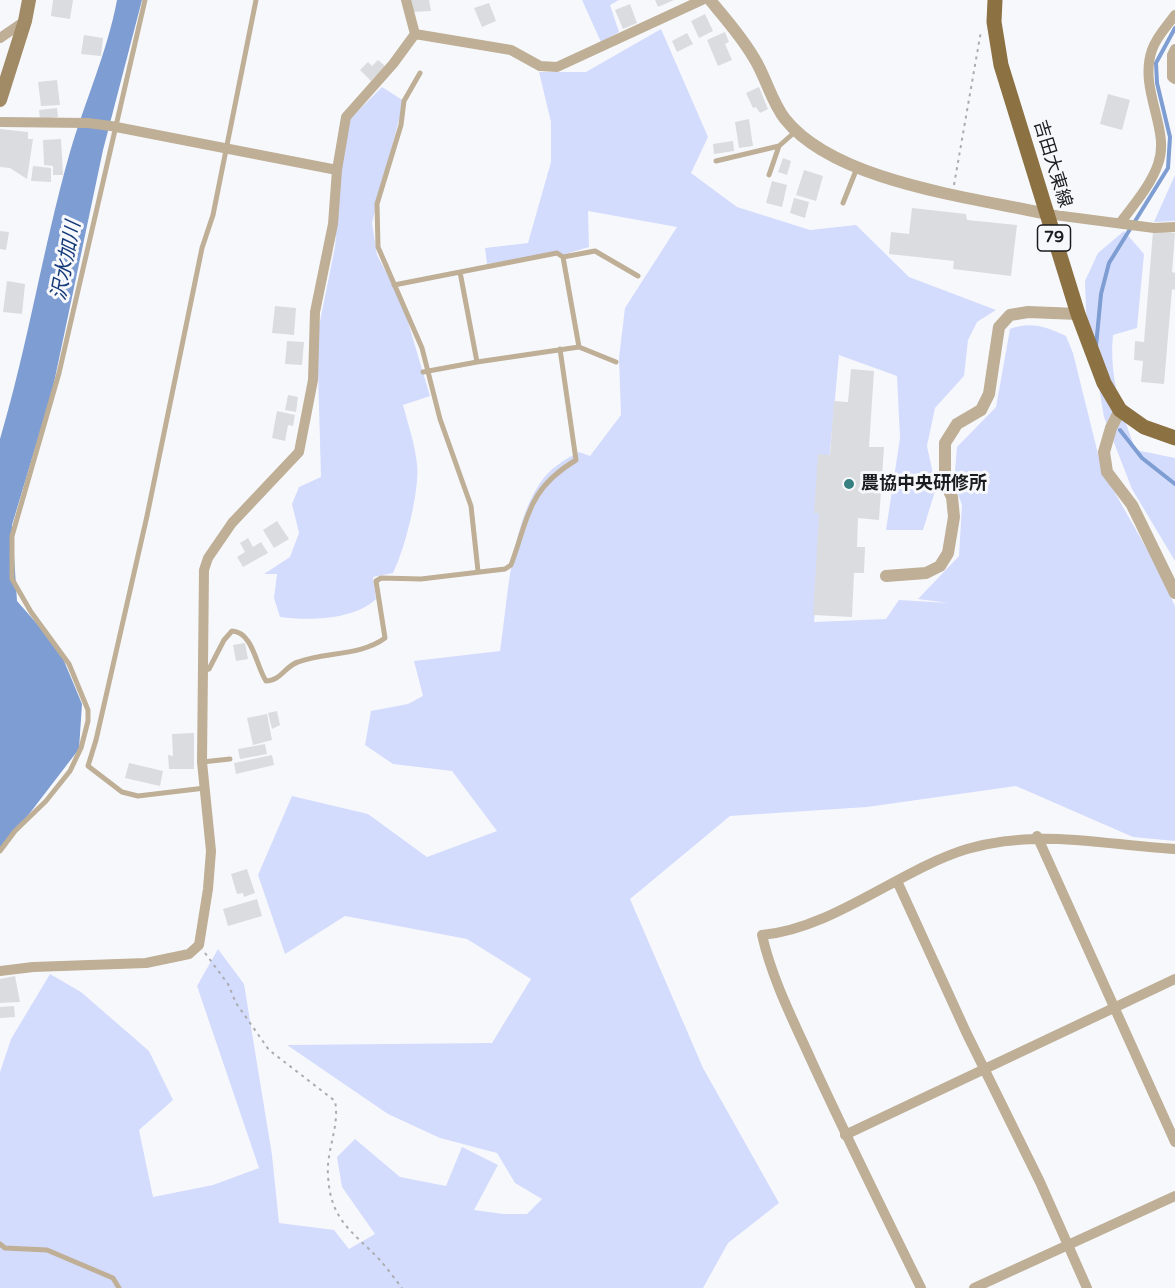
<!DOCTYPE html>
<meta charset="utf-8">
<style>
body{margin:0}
canvas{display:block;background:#f7f8fc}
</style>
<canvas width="1175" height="1288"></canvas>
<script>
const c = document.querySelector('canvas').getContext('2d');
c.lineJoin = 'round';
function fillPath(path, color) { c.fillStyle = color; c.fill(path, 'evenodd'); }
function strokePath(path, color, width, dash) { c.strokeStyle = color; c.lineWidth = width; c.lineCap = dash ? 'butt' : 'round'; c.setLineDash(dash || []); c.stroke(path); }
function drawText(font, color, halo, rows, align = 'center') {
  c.font = font + ' "Varela Round","Noto Sans JP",sans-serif'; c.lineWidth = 6; c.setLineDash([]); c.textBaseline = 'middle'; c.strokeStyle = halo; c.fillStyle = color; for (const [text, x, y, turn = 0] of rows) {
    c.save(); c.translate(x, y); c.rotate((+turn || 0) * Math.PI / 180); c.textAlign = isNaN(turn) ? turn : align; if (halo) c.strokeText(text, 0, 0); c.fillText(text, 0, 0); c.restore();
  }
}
const green = new Path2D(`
 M582,0H619L610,5L619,32L601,42Z
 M661,29L708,137L691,173L737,207L810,230L856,225L909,277L996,310L977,322L968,340L964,376L935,408L927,446L936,488L923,530H886L900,438L897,376L839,355L814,622L886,619L899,600L949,603L918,599L959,556L962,505L954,483L957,447L996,407L1010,329C1030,321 1047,327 1066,336L1073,353L1102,470L1153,560L1175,606V841L1133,837L1016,786L867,807L730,816L630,899L703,1068L779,1203L728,1243L703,1288H0V1072L11,1039L50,974L81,992L149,1051L173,1100L139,1130L153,1197L213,1185L259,1168L197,986L218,949L244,984L272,1155L279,1223L334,1230L349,1249L375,1234L342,1187L337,1157L355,1139L400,1177L446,1186L462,1147L498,1165L474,1210L503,1214H527L542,1199L515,1183L497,1153L440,1138L388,1114L287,1045L492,1043L531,979L467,939L345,916L285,954L258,875L292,796L368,814L427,857L497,831L452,771L393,764L365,745L371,711L408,704L423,696L414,661L500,651C508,599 510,528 540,483C550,468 564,460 579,452L590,456L621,415L619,358L625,308L677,227L588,211L589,247L559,256L558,252L487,264L485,248L528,243L551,162V122L539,72H586Z
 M382,87L404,101L372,223L377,255L402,302L430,396L403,405C408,424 415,444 417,464C420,490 405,549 393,573L373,577L376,599C354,620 309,621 280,617L274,598L277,574H264L290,557L299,533L292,504L299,487L321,477L317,336L335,247L345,124Z
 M1175,175V221L1154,222Z
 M1124,231L1144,254L1137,328L1113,335C1109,376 1121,412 1136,450L1175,458V561L1132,489L1104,417L1086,311L1085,281L1098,253Z`);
const water = new Path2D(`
 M117,0H142L103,150L52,392L12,525L17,601L59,649L82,704L79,749L0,852V439C28,345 43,247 70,152C85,101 107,53 117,0Z`);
const stream = new Path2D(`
 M1096,346L1101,294L1109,263L1168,168L1170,137L1157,83L1156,63L1175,28
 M1120,430L1142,458L1175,484`);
const building = new Path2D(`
 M53,0H73L70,19L51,16Z
 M411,0H429L431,11L413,12Z
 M655,0H674L658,7Z
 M489,3L496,21L482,27L474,8Z
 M630,4L637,23L623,29L615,10Z
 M705,14L713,31L699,38L691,21Z
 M725,32L729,42L725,44L732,60L718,66L707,40Z
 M687,33L693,44L677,52L672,41Z
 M84,35L103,38L101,56L81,54Z
 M378,60L385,66L371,81L360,70L368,62L372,66Z
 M57,80L60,105L41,106L38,82Z
 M759,87L768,109L760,113L756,107L753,108L746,93Z
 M1108,94L1130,100L1122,130L1100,124Z
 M57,108L58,117L40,119L39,110Z
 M749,119L753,146L739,148L735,122Z
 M0,129L28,132V139H33L27,179L10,168L0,167Z
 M61,139L63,175H53V166L44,165L43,140Z
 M733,141L734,151L714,154L713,144Z
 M783,158L791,161L787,175L778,172Z
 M33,166L51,168V182L31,181Z
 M804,170L823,176L816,201L796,195Z
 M772,181L787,185L782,207L766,203Z
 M794,198L809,202L805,218L790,213Z
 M912,208L966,214L967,220L1017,225L1011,276L953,269L954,261L889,254L891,232L909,234Z
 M0,231L9,232L6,250L0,249Z
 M1153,231L1175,233L1172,272L1175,273V290L1172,289L1164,384L1141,382L1143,361L1134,360L1135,341L1144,342Z
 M7,281L25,284L22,314L3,312Z
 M275,306L296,308L294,335L272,333Z
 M287,341L304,342L302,365L285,364Z
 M851,369L874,371L869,447H884L879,520L858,518L857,547H865L864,573H854L852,617L813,615L819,513H814L818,454L830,455L834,401L848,402Z
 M288,395L298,397L296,412L285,410Z
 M277,411L295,415L293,426L288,425L285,441L272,438Z
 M277,521L289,539L274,548L263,530Z
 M248,538L253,547L261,542L268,553L243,567L237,557L245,552L240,543Z
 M245,643L248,659L236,661L233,645Z
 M277,711L280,725L272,729L268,713Z
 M267,714L272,740L253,745L247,718Z
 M194,733V769H169L168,755L173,756L172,734Z
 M265,744L267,754L240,759L238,749Z
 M272,755L274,765L236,774L234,763Z
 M129,763L163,771L160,786L125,778Z
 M247,869L255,893L244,897L243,893L237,894L231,874Z
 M257,899L262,916L228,926L223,909Z
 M15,976L20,1002L0,1003V979Z
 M14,1006L15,1017L0,1018V1007Z`);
const path = new Path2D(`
 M954,185L981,31
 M205,953L228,984L236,1003L269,1050L335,1101C340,1126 326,1151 328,1175C330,1220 352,1231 379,1259C387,1268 395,1279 402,1288`);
const service = new Path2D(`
 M420,73L404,101L401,125L377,204L378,247L422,348L440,419L471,506L478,571
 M716,161L779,146
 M769,175L779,146L796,131
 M843,203L857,168
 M394,285L557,253L563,257L595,251L638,276
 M579,347L616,362
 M477,362L579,347L563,257
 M423,372L477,362L460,272
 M204,671L209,669L224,640L232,631C253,632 256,666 266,681C281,681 285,666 298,662C324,652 361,656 385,638L376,581L381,578L421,579L505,569L511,565C529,516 528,489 576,460L560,349
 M202,762L230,759
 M205,788L138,796L122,792L88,766L96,740L147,516L202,248L213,215L256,0
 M0,851L15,831L46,801L70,771L81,748L88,721V710L69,664L31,612L12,579V536L59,373L145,0
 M0,1244L5,1248L47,1250L113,1278L119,1288`);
const minor = new Path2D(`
 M415,34L511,50L540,66L557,67L702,0
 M0,38L25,21
 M1175,49L1172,55V77L1175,79
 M0,122L88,123L111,126L337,170
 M1047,214L1154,228L1175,227
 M1120,223C1133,206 1151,185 1158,164C1171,130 1138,89 1152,50C1156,37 1167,26 1175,15
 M1037,836L1175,1142
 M897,881L966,1032L1040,1182L1087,1288
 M0,971L33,967L146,963L189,954L199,945L208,889L211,851L202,762L204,570L208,558L232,523L299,452L313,380L315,312L333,224L337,170L346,117L393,64L415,34L406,0
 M845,1135L1175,979
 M921,1288C884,1213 847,1138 812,1062C793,1020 772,979 762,935C832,929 901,869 967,849C1039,828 1103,845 1175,849
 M974,1288L1175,1196`);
const tertiary = new Path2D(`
 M710,0C725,18 742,37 754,58C766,77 771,101 785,119C835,182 971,197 1047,214
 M1120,410L1111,428L1104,452L1107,472L1132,505L1175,593
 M886,576L926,573L940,566L948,553L954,517L952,497L945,483V443L957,424L981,410L989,394L999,327L1010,315L1028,312L1078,314`);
const secondary = new Path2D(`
 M0,100L25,21L29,0`);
const primary = new Path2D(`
 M995,0L994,22L1001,65L1078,314L1104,383L1120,410L1144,427L1175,438`);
const markers = [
 [849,484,6,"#378081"]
];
const shields = [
 [1054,238,33]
];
const shieldNames = [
 ["79",1054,238]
];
const streetNames = [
 ["吉田大東線",1052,164,73]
];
const poiNames = [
 ["農協中央研修所",861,484]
];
const waterNames = [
 ["沢水加川",67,261,-79]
];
fillPath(green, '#d4dcfd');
fillPath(water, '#7e9dd2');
strokePath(stream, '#7e9dd2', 4);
fillPath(building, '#dbdce0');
strokePath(path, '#abacaf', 2, [3, 4.5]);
strokePath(service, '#beaf96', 5);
strokePath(minor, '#beaf96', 10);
strokePath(tertiary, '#beaf96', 12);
strokePath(secondary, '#a18b66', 14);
strokePath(primary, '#8c7142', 15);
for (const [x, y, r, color] of markers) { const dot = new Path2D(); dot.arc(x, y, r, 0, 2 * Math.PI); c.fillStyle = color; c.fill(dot); strokePath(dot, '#f7f8fc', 2); }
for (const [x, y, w] of shields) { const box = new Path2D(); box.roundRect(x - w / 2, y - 13, w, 26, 4.5); c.fillStyle = '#f7f8fc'; c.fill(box); strokePath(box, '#1b1c1d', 1.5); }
drawText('bold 16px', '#1b1c1d', null, shieldNames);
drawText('18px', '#1b1c1d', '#f7f8fc', streetNames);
drawText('bold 18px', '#1b1c1d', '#f7f8fc', poiNames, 'left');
drawText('italic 20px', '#143978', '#f7f8fc', waterNames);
</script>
